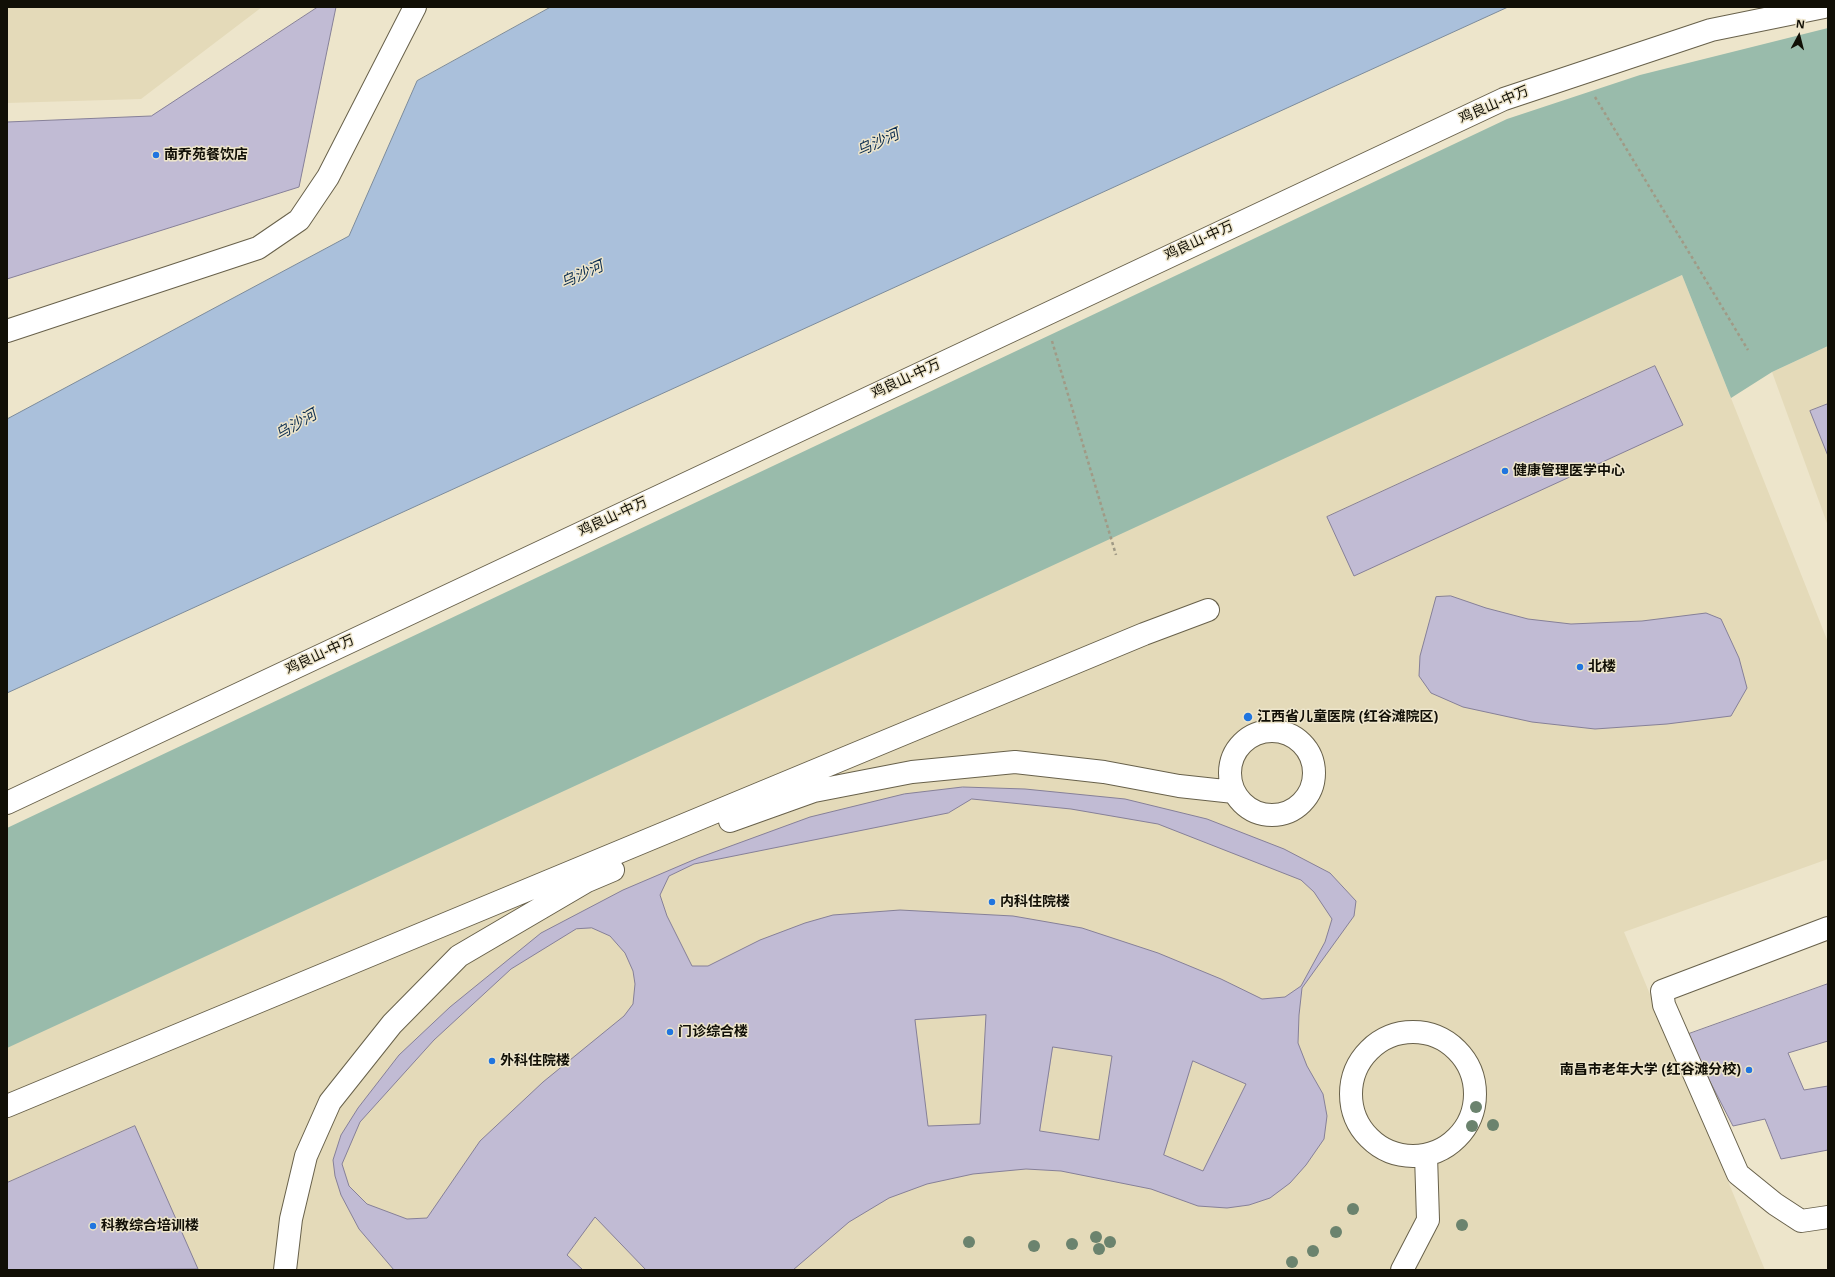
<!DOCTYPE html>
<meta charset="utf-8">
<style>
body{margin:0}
#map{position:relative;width:1835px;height:1277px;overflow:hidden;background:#ede5cb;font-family:"Noto Sans",sans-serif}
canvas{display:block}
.frame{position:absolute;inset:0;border:8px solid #110f06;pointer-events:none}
.north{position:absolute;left:1779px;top:16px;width:40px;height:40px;-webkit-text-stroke:3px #ede5cb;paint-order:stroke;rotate:7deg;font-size:11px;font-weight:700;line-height:16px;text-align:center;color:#110f06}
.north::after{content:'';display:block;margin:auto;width:14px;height:18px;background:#110f06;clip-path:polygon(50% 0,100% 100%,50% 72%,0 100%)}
</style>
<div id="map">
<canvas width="1835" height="1277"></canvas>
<div class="frame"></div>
<div class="north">N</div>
</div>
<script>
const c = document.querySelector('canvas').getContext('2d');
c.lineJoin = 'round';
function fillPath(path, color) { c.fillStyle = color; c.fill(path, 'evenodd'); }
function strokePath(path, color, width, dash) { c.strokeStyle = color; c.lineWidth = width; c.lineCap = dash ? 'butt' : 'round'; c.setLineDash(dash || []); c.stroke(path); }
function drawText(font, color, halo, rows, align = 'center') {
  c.font = font + ' "Noto Sans","Noto Sans SC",sans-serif'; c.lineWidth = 3; c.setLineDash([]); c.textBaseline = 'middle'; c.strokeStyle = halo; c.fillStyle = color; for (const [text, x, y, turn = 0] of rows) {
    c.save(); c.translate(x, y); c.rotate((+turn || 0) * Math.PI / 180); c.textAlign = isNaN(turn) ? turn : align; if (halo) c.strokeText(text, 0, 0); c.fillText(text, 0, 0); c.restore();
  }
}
const built = new Path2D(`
 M7,7H262L141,99L7,103Z
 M1682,275L1828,642V859L1624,932L1765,1270H7V1036Z
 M1828,346V526L1772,372Z`);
const green = new Path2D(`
 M1828,28V346L1772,372L1731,398L1682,275L7,1048V828L1507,119L1640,75Z`);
const water = new Path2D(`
 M551,7H1508L7,693V419L349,236L417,81Z`);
const building = new Path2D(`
 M318,7H336L299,187L7,279V122L151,116Z
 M1655,366L1683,425L1354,576L1327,517Z
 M1828,404V456L1810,411Z
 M1451,596L1486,608L1528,619L1571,624L1642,621L1706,613L1721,619L1739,658L1747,688L1731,716L1667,724L1595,729L1532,722L1463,707L1431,693L1419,676L1420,656L1436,597Z
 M963,787L1025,789L1125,799L1207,819L1284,849L1330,873L1356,901L1354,916L1302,988L1299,1015L1298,1043L1307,1066L1323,1094L1327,1116L1324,1139L1306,1165L1290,1183L1270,1198L1249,1205L1227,1208L1198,1206L1151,1189L1061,1171L1026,1169L973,1174L927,1184L889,1198L849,1222L793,1270H646L595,1217L567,1255L583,1270H394L359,1229L341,1195L335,1176L333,1160L341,1135L358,1108L399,1055L450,1007L541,933L623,890L698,858L810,817L904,794ZM986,1015L980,1124L928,1126L915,1020ZM1053,1047L1112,1056L1099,1140L1040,1131ZM1193,1061L1246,1084L1203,1171L1164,1155Z
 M972,799L1071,809L1158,824L1301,880L1314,892L1332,919L1325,942L1301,986L1285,997L1262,999L1221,979L1158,953L1082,928L1013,916L900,910L833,915L805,923L760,940L708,966H692L667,916L660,895L669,876L694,864L948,813Z
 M592,928L610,936L625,953L633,971L635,984L633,1004L624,1016L543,1082L480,1141L427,1218L407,1219L367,1204L349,1186L342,1164L360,1122L434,1040L511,969L576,929Z
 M1828,984V1041L1788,1053L1804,1090L1828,1086V1150L1781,1159L1765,1119L1733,1126L1686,1035Z
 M135,1126L198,1269L7,1270V1183Z`);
const path = new Path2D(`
 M1595,97L1748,350
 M1052,341L1116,555`);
const minor = new Path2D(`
 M7,331L258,248L299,220L328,177L415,7
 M1230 773a42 42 0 1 1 84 0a42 42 0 1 1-84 0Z
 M7,803L1504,99L1711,30L1824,7
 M730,821L814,791L912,772L1015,762L1104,772L1179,786L1234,792
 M1828,928L1662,991L1664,1005L1738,1174L1775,1204L1801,1221L1828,1217
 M1351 1094a62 62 0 1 1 124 0a62 62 0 1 1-124 0Z
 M7,1106L1144,634L1208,610
 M285,1270L291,1219L306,1156L330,1102L392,1024L459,956L587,881L613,870
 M1402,1270L1428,1220L1426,1155`);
const trees = [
 [1476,1107],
 [1493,1125],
 [1472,1126],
 [1353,1209],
 [1462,1225],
 [1336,1232],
 [1096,1237],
 [969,1242],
 [1110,1242],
 [1072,1244],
 [1034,1246],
 [1099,1249],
 [1313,1251],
 [1292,1262]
];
const markers = [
 [156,155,4,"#2075df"],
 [1505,471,4,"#2075df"],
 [1580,667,4,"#2075df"],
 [1248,717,5,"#2075df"],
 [992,902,4,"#2075df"],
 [670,1032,4,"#2075df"],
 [492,1061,4,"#2075df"],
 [1749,1070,4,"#2075df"],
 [93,1226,4,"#2075df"]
];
const streetNames = [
 ["鸡良山-中万",1494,105,-23],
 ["鸡良山-中万",1199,241,-25],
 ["鸡良山-中万",906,379,-25],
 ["鸡良山-中万",613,517,-25],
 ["鸡良山-中万",320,655,-25]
];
const poiNames = [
 ["南乔苑餐饮店",164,155],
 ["健康管理医学中心",1513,471],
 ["北楼",1588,667],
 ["江西省儿童医院 (红谷滩院区)",1257,717],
 ["内科住院楼",1000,902],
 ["门诊综合楼",678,1032],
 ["外科住院楼",500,1061],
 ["南昌市老年大学 (红谷滩分校)",1741,1070,"right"],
 ["科教综合培训楼",101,1226]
];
const waterNames = [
 ["乌沙河",878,143,-24],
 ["乌沙河",582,275,-24],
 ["乌沙河",296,425,-30]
];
fillPath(built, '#e4dab9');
fillPath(green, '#99bbab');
fillPath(water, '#aac0db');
strokePath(water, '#7c8b9b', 1);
fillPath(building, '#c1bbd4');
strokePath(building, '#868098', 1);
strokePath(minor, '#68614b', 24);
strokePath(path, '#a09a86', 2.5, [3, 3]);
strokePath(minor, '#fff', 22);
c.fillStyle = '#6b836e';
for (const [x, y] of trees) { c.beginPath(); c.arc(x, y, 6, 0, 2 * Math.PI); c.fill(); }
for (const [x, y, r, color] of markers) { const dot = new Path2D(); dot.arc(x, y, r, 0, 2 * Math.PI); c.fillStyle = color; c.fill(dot); strokePath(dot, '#ede5cb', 1.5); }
drawText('14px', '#110f06', '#ede5cb', streetNames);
drawText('bold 14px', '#110f06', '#ede5cb', poiNames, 'left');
drawText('italic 15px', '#0b2d50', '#ede5cb', waterNames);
</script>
